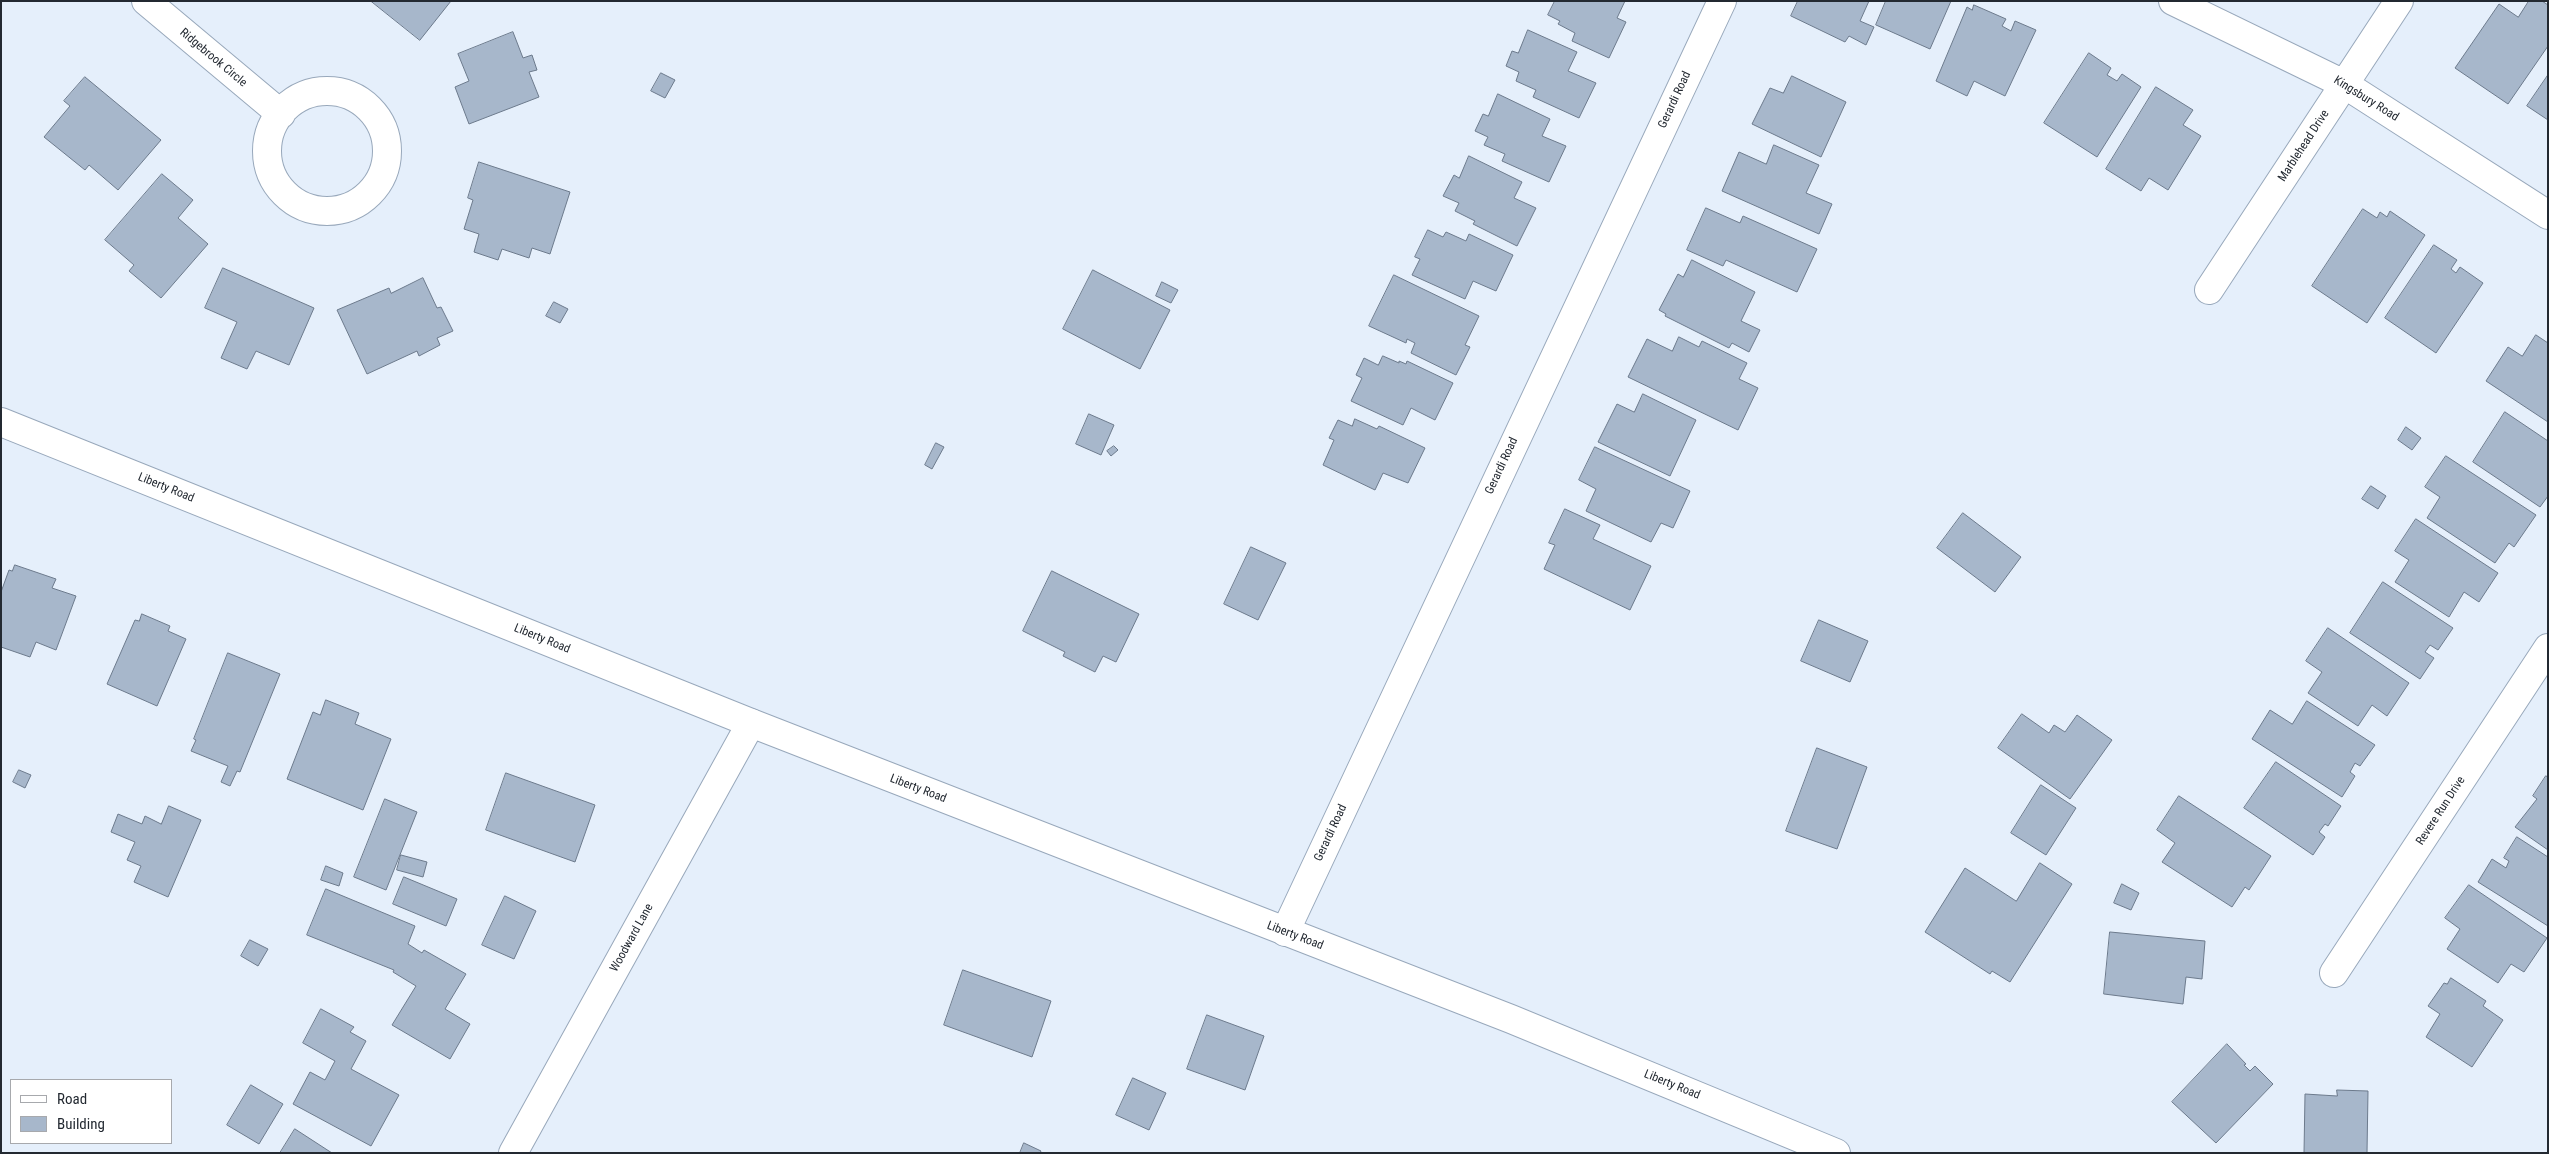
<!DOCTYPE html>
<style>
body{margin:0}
#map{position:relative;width:2549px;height:1154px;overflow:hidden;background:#e5effb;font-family:"Roboto Condensed",sans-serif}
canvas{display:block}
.frame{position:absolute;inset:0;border:2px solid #232931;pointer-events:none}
.legend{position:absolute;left:10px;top:1079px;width:162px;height:65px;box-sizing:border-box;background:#fff;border:1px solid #a7a9ad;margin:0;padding:6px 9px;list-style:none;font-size:15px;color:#232931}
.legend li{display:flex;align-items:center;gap:10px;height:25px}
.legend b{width:25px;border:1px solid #a7a9ad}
</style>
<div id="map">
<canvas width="2549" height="1154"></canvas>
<div class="frame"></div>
<ul class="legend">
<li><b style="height:6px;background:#fff"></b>Road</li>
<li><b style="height:14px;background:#a7b7cb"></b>Building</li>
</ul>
</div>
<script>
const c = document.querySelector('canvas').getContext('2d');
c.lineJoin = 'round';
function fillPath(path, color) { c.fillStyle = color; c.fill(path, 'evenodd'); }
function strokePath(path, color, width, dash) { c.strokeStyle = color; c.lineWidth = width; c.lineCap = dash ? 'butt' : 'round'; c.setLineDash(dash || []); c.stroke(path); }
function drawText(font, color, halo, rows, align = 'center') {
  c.font = font + ' "Roboto Condensed",sans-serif'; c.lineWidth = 4; c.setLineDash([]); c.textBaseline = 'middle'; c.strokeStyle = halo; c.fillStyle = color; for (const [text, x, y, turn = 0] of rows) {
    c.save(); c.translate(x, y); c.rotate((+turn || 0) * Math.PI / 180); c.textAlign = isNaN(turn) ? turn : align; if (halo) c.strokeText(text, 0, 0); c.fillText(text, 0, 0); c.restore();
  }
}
const building = new Path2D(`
 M371,1H451L420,40Z
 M1555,1H1625L1617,18L1626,22L1609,58L1572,41L1575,33L1558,24L1560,21L1548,15Z
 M1798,1H1869L1860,21L1874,27L1866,45L1849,36L1845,42L1791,16Z
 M1886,1H1951L1930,49L1876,25Z
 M2529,1H2542L2548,5V46L2508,104L2455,68L2499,4L2518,17Z
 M1974,5L2006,19L2002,26L2011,31L2015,21L2036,30L2005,96L1974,81L1967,96L1936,81L1967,7L1972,10Z
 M1528,30L1577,52L1568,71L1596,83L1579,118L1533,97L1536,90L1516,81L1519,72L1506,66L1512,51L1518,53Z
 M513,32L523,58L532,55L537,70L529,72L539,97L469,124L455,87L469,81L458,54Z
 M2089,53L2111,68L2107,75L2117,81L2122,74L2141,87L2097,157L2044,123Z
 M661,73L675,80L665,98L651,91Z
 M2548,75V120L2527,106Z
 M1792,76L1846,102L1821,157L1752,124L1770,88L1783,93Z
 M85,77L161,140L118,190L89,165L85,170L44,137L70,106L64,101Z
 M2156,87L2193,110L2183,125L2201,136L2168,190L2149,178L2141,191L2106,169Z
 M1498,94L1550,119L1542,136L1566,146L1549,182L1502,161L1505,154L1484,145L1488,137L1475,131L1483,114L1488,116Z
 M1774,145L1819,165L1806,193L1832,204L1819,234L1722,191L1739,152L1766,164Z
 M1469,156L1522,182L1514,198L1536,208L1517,246L1473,224L1475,221L1455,211L1459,203L1443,196L1454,175L1459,178Z
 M479,162L570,192L550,254L532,248L529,258L502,249L498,260L474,252L479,234L464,229L473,200L468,198Z
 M162,174L193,200L178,218L208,244L161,298L129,271L134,265L105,240Z
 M1706,208L1740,223L1743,216L1817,249L1797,292L1726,260L1723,266L1687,250Z
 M2363,209L2377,218L2380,212L2387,217L2390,211L2425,235L2367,323L2312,286Z
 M1428,230L1443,237L1446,232L1466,241L1469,234L1513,255L1496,291L1473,281L1465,299L1412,275L1420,259L1415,257Z
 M2434,245L2457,260L2451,269L2456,273L2460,267L2483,283L2436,353L2385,318Z
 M1692,260L1755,292L1741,321L1760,330L1749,352L1732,343L1729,348L1665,316L1666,314L1659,310L1678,274L1683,277Z
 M223,268L314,308L289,365L256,351L247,369L221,358L237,322L205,308Z
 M1093,270L1170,310L1140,369L1063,329Z
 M1394,275L1479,316L1465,345L1470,347L1456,375L1411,353L1415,343L1407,339L1406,343L1369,326Z
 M423,278L437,308L441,307L453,331L437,338L440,345L419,356L417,351L367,374L337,310L389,288L391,293Z
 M1162,282L1178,290L1171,303L1156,296Z
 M554,302L568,309L560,323L546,316Z
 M2536,335L2548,343V422L2486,381L2508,347L2522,356Z
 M1679,337L1699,347L1702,341L1747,363L1739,379L1758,388L1738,430L1628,377L1647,339L1672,351Z
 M1383,356L1399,363V361L1406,364L1407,361L1453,383L1435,420L1411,408L1403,425L1351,401L1362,378L1356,375L1364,358L1378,365Z
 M1643,394L1696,420L1670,476L1598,442L1617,404L1634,412Z
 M2505,412L2548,441V496L2540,507L2473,462Z
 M1089,414L1114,425L1101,455L1076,444Z
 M1355,419L1377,429L1379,426L1425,448L1408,483L1383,473L1375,490L1323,465L1334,440L1329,438L1338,420L1352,426Z
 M2406,427L2421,438L2412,450L2398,440Z
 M936,443L944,447L932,469L925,465Z
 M1114,446L1118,450L1111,456L1107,451Z
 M1595,447L1690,491L1673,528L1661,523L1651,542L1586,511L1596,489L1579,480Z
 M2446,456L2536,515L2514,547L2509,543L2495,563L2427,518L2440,497L2425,487Z
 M2371,486L2386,496L2378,509L2362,499Z
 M1565,509L1600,525L1593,539L1651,566L1630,610L1544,569L1555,545L1549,543Z
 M1963,513L2021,557L1995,592L1937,548Z
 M2416,519L2498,573L2479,602L2464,592L2449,617L2395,582L2409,560L2395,551Z
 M1251,547L1286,563L1258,620L1224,604Z
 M15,565L56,579L52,588L76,596L56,650L36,642L30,657L1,647V592L9,570L12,571Z
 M1052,571L1139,614L1116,662L1103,656L1095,672L1063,656L1065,652L1023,631Z
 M2383,582L2453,628L2438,650L2430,645L2425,652L2434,658L2420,679L2350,633Z
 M142,614L170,626L168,631L186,639L157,706L107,684L135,620L139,621Z
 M1819,620L1868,641L1850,682L1801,661Z
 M2328,628L2409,683L2387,716L2372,705L2358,726L2308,693L2322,672L2306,661Z
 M228,653L280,674L240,772L237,771L230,786L221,782L228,766L191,751L196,740L194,739Z
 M326,700L359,713L355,724L391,739L363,810L287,779L313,712L320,715Z
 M2307,701L2375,745L2360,766L2355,763L2350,772L2355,776L2342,797L2252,739L2270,710L2292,724Z
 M2022,714L2049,733L2054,725L2065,732L2077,715L2112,740L2070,799L1998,748Z
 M1817,748L1867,767L1837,849L1786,831Z
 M2276,762L2341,806L2328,826L2325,824L2319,832L2325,837L2313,855L2244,808Z
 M19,770L31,775L25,788L13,782Z
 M506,773L595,805L575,862L486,830Z
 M2546,776L2548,777V850L2515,827L2537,799L2533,796Z
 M2041,785L2076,808L2046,855L2011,833Z
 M2179,796L2271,856L2249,890L2245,887L2232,907L2162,862L2175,843L2157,830Z
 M385,799L417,812L386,890L354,877Z
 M169,806L201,820L168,897L134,882L141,866L127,860L135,842L111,832L118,814L142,824L145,816L161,824Z
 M2517,837L2548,857V926L2478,882L2492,859L2506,868L2509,861L2504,858Z
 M401,855L427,862L423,877L397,870Z
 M2040,863L2072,884L2010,982L1992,971L1990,974L1925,932L1965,868L2016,901Z
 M326,866L343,873L339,886L321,880Z
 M404,877L457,899L446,926L393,904Z
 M2122,884L2139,893L2131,910L2114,903Z
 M2469,885L2547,938L2524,972L2511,964L2498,983L2447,949L2460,929L2445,918Z
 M326,889L415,926L408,944L422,953L424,950L466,974L445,1009L470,1024L450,1059L392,1025L416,986L393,972L394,970L307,935Z
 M505,896L536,911L514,959L482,945Z
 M2110,932L2205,941L2202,979L2186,977L2183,1004L2104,994Z
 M250,940L268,949L258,966L241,956Z
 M963,970L1051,1001L1032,1057L944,1025Z
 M2451,978L2486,1001L2483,1006L2503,1020L2472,1067L2426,1037L2440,1014L2428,1006L2444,983L2447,984Z
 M321,1009L354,1027L350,1032L366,1041L351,1069L399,1095L371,1146L293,1104L310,1072L325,1080L335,1061L303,1043Z
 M1207,1015L1264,1036L1245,1090L1187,1069Z
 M2227,1044L2246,1064L2244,1065L2250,1071L2255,1066L2273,1084L2216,1143L2172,1102Z
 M1133,1078L1166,1093L1149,1130L1116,1115Z
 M251,1085L283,1104L259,1144L227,1125Z
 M2337,1090L2368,1091L2367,1153H2304L2305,1094L2337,1096Z
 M295,1129L332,1153H280Z
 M1024,1143L1041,1151L1040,1153H1020Z`);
const minor = new Path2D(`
 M146,1L281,114
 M2173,1L2344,84L2548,215
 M267 151a60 60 0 1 1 120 0a60 60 0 1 1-120 0Z
 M2209,290L2399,1
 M1285,932L1722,1
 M2334,973L2548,648
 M513,1153L751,723`);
const secondary = new Path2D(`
 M1,422L751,723L1511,1019L1836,1153`);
const streetNames = [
 ["Ridgebrook Circle",213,58,40],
 ["Kingsbury Road",2366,99,32],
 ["Gerardi Road",1675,100,-65],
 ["Marblehead Drive",2304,146,-57],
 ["Gerardi Road",1502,466,-65],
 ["Liberty Road",166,488,22],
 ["Liberty Road",542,639,22],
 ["Liberty Road",918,789,21],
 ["Revere Run Drive",2441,811,-57],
 ["Gerardi Road",1331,833,-65],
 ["Liberty Road",1295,936,21],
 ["Woodward Lane",632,938,-61],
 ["Liberty Road",1672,1085,22]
];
fillPath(building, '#a7b7cb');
strokePath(building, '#6c7a8c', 1);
strokePath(minor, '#98a8bb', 30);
strokePath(secondary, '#98a8bb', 30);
strokePath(minor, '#fff', 28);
strokePath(secondary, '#fff', 28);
drawText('12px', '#232931', '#fff', streetNames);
</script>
